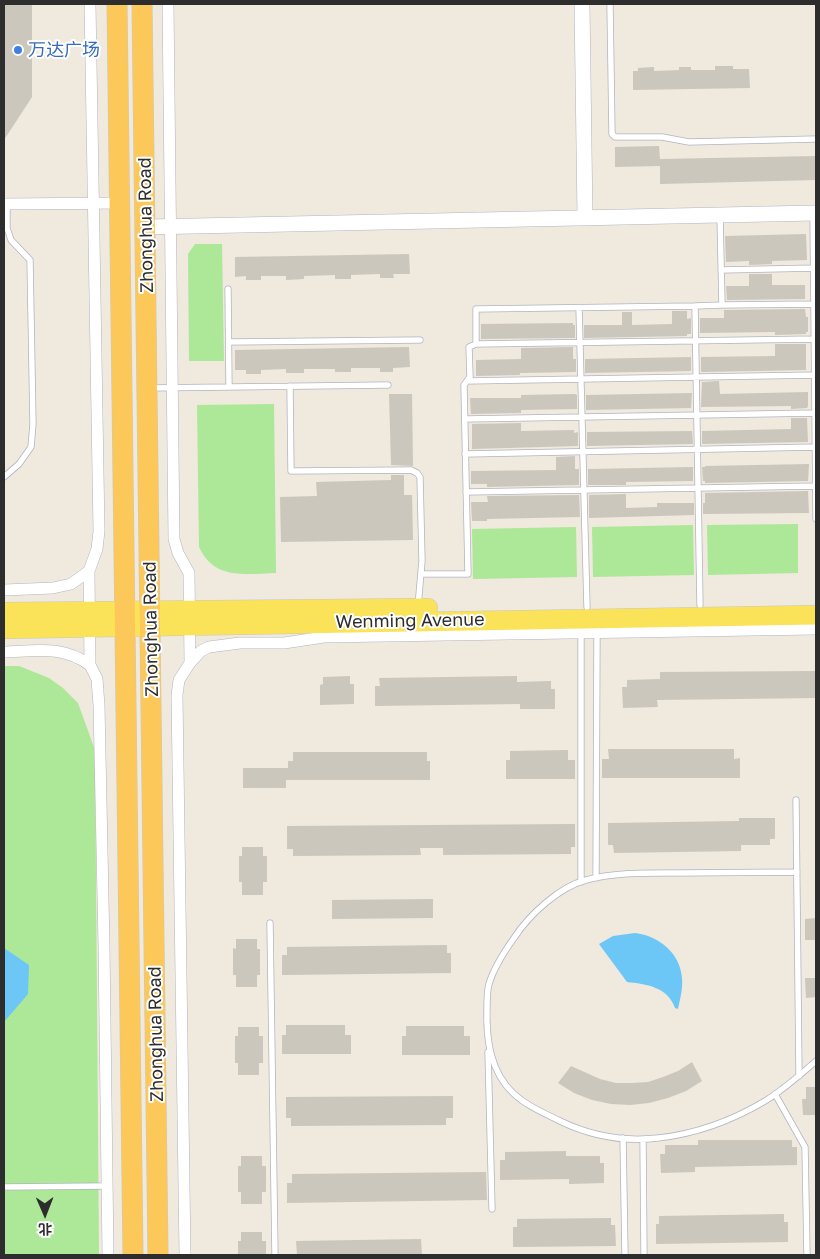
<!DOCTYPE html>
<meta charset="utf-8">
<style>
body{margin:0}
#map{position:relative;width:820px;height:1259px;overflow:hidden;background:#efe9de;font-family:"Golos Text","Noto Sans SC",sans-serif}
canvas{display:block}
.frame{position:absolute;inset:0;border:5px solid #2d2d2d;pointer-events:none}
.north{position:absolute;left:20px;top:1189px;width:50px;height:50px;-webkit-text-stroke:4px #fff;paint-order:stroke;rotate:179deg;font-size:14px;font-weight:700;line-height:20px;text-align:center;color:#2d2d2d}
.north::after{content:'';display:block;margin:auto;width:18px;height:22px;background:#2d2d2d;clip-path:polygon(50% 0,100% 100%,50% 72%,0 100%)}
</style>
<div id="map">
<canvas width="820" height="1259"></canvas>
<div class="frame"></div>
<div class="north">北</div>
</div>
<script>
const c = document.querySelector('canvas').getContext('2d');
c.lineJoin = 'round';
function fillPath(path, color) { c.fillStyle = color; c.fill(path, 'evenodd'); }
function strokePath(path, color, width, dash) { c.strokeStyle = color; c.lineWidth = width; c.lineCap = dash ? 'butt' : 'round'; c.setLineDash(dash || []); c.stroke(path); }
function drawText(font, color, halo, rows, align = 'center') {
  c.font = font + ' "Golos Text","Noto Sans SC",sans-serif'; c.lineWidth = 4; c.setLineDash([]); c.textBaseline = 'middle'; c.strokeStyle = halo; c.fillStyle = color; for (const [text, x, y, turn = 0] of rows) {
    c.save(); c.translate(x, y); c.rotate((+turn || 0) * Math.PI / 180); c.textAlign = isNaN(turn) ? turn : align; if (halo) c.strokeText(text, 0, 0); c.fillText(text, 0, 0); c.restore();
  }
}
const green = new Path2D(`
 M195,244H222L224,361H189L188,254Z
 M274,404L276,573C245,574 214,580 199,547L197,405Z
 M798,524V573L708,575L707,525Z
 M693,525L694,575L593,577L592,527Z
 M576,527L577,577L473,579L472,529Z
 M4,666H19L49,678L63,688L78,703L95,750L99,1255H4Z`);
const water = new Path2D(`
 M635,933C659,936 680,953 682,978C683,989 680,999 678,1009L675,1008C668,987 646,984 627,982L599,944L613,936Z
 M4,948L29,965L28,994L4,1022Z`);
const building = new Path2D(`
 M4,4H32V97L4,140Z
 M715,66H733V69H749L750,88L633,90V71H638V68L654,67V71L679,70V67H691V70H715Z
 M659,146L660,159L816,156V180L660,184V166L615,167V147Z
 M806,234L807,260L772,261V264L749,265V261L726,262L725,236Z
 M409,254L410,274H393L394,278H380V274L351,275V279H335V275L304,276V279L286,280V276H261V280H246V276L235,277V257Z
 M749,274H772V285H805V299L727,300L726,286H749Z
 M805,309L806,317H808V332H806V334L775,335V332L700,333V318H724V310Z
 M672,311H687V319L691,318V334H687V336L584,338V325H622V312H632V325L672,324Z
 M573,323V325H575V338L481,339V324Z
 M775,344H806V370L702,372L701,371V357L775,356Z
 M409,347L410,367L393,368V372H380V368H351V372H335V369H304V373H286V369L261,370V374H246V370H235V350Z
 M573,347V359H576V372L520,373V375L476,376V360L521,359V348Z
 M691,357V371L585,373V359Z
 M719,381L720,394L808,392V406L807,408L791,409V406L701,407L702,382Z
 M692,393L691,408L586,410V395Z
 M389,394H412L413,466L391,465Z
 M575,394L577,395V409L521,410V413L471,414L470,398H521V395Z
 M791,418H807L808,442L702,444V431L791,429Z
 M521,423V431L574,430V433L578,432V446L472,449V424Z
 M692,431L693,444L587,446V432Z
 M575,456V469H579V485L487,487V484H471V471L556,470V457Z
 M809,464L808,481L705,483V481H703L702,467H705V466Z
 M693,467V481L626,482V485H588V469Z
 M391,475H404V495H412L413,540L281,542L280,497L317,496L316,482L391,480Z
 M808,491L809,513L703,514V503H705V493Z
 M626,494V508L657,507V503H694V515L589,518V495Z
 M579,495L580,517L487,519V521H472L471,502H488L487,496Z
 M816,671V698L657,700L658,707L623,708L622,687H627V680L660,679V672Z
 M350,676V684H354V704L320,705V685L323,684V677Z
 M517,676V682L551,681V689H555V709H520V704L375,706V686H380L379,678Z
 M608,749H734V759L740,758V778H602V759H609Z
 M568,750V760H575V779H506V760H510V751Z
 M293,752H427V761H430V780H286V788H243V768H288V761H293Z
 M739,818H775V839H770V845H741V851L614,853L613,845H608V823L739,821Z
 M575,824V847H571V854L443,855V848H420L421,855L293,856V849H287V826Z
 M242,847H263V856H267V882H263V895H242V882H239V856H242Z
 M433,899V918L332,919V900Z
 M816,918V940H805V919Z
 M236,939H257V949H260V975H257V987H236V975H233V948L236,949Z
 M447,945V953H451V973L282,975V955H287V947Z
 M805,978H816V997L806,998Z
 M286,1025H345V1035H351V1054H282V1035H286Z
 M406,1026H464V1036H470V1055H402V1036H406Z
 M238,1027H259V1036H263V1063H259V1075H238V1063H235V1036H238Z
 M692,1062L702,1081L686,1091L668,1098L649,1103L630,1105L611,1104L592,1100L574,1093L558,1083L571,1066L600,1079L616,1083H632L648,1082L663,1077L678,1071Z
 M806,1087H816V1115H803L802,1099H806Z
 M453,1096V1118H446V1125L291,1126V1118H286V1097Z
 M698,1140H792V1147H797V1165L695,1167V1172L661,1173L660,1154H665V1145H698Z
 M566,1151V1156H600V1163H604V1183L569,1184V1179L500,1180V1160H505V1152Z
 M241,1156H262V1166H266V1192H262V1204H241V1192H238V1166H241Z
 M486,1172L487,1200L287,1203V1183H292V1174Z
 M784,1214V1222H788V1242L656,1244V1224H659V1216Z
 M611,1218V1225H615L616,1246L513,1247V1227H517V1219Z
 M241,1232H262V1241H266V1255H238V1241H241Z
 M421,1239L422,1255H297L296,1241Z`);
const service = new Path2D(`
 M610,4L612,134L615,137H662L689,142L816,139
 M813,214L816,519
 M721,270L816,268
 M228,289L229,387
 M722,305L816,304
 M695,306L722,305L720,216
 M579,308L587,607
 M229,342L420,340
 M476,344L816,339
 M467,381L816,375
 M290,386L291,471L411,470L417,473L420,477L422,561L418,606
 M150,388L388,385
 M465,419L816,413
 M465,454L816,447
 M4,477L19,464L31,447L33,424L30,260L11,240L7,228V204
 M466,492L816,486
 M421,574H468L464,385L470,377L469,347L476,344V309L695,306L700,605
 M796,800L799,1076
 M797,872C757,872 718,873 679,873C648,873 616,872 586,880C559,887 529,915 514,938C504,952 494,967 489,984C487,991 487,1000 487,1008C486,1039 490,1072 514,1094C527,1106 544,1113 560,1121C591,1136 623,1142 658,1138C695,1134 733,1120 765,1101C783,1090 800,1075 816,1061
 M596,878L597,633
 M581,882V633
 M270,923L275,1255
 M488,1052L492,1209
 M775,1094L805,1147L807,1255
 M623,1138L625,1255
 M643,1139L644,1255
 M4,1187L107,1186`);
const minor = new Path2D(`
 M90,4L99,531L97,549L89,571L90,665L97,679L99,705L104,946L108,1255
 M168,4L174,539L178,553L189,573L190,663L179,680L177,695L185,1255
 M4,204L120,203
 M4,590L53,588L71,584L89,571
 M4,652C36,651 62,645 90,665
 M190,663L201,651L209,647L240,643H284L324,637L816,629`);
const tertiary = new Path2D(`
 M582,4L585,218
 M146,227L816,213`);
const primary = new Path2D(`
 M4,612L428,608
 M4,629L816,615`);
const trunk = new Path2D(`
 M117,4L133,1255
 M142,4L158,1255`);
const markers = [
 [18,50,5,"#3f7fe0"]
];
const shopNames = [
 ["万达广场",28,50]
];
const streetNames = [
 ["Zhonghua Road",146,225,-91],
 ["Wenming Avenue",410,621,-1],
 ["Zhonghua Road",151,629,-91],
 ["Zhonghua Road",156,1034,-91]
];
fillPath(green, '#ace898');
fillPath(water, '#6cc6f6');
fillPath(building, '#cbc7bd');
strokePath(service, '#b2b3c1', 7);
strokePath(minor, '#b2b3c1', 12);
strokePath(tertiary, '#b2b3c1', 16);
strokePath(primary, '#c8c8c8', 20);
strokePath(trunk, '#c8c8c8', 21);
strokePath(service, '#fff', 5.5);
strokePath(minor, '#fff', 11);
strokePath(tertiary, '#fff', 15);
strokePath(primary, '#fae259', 19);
strokePath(trunk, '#fcc859', 20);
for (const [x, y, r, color] of markers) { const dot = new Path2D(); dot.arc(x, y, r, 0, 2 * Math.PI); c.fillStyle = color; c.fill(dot); strokePath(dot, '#fff', 2); }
drawText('18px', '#366cbe', '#fff', shopNames, 'left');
drawText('18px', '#2d2d2d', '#fff', streetNames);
</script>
